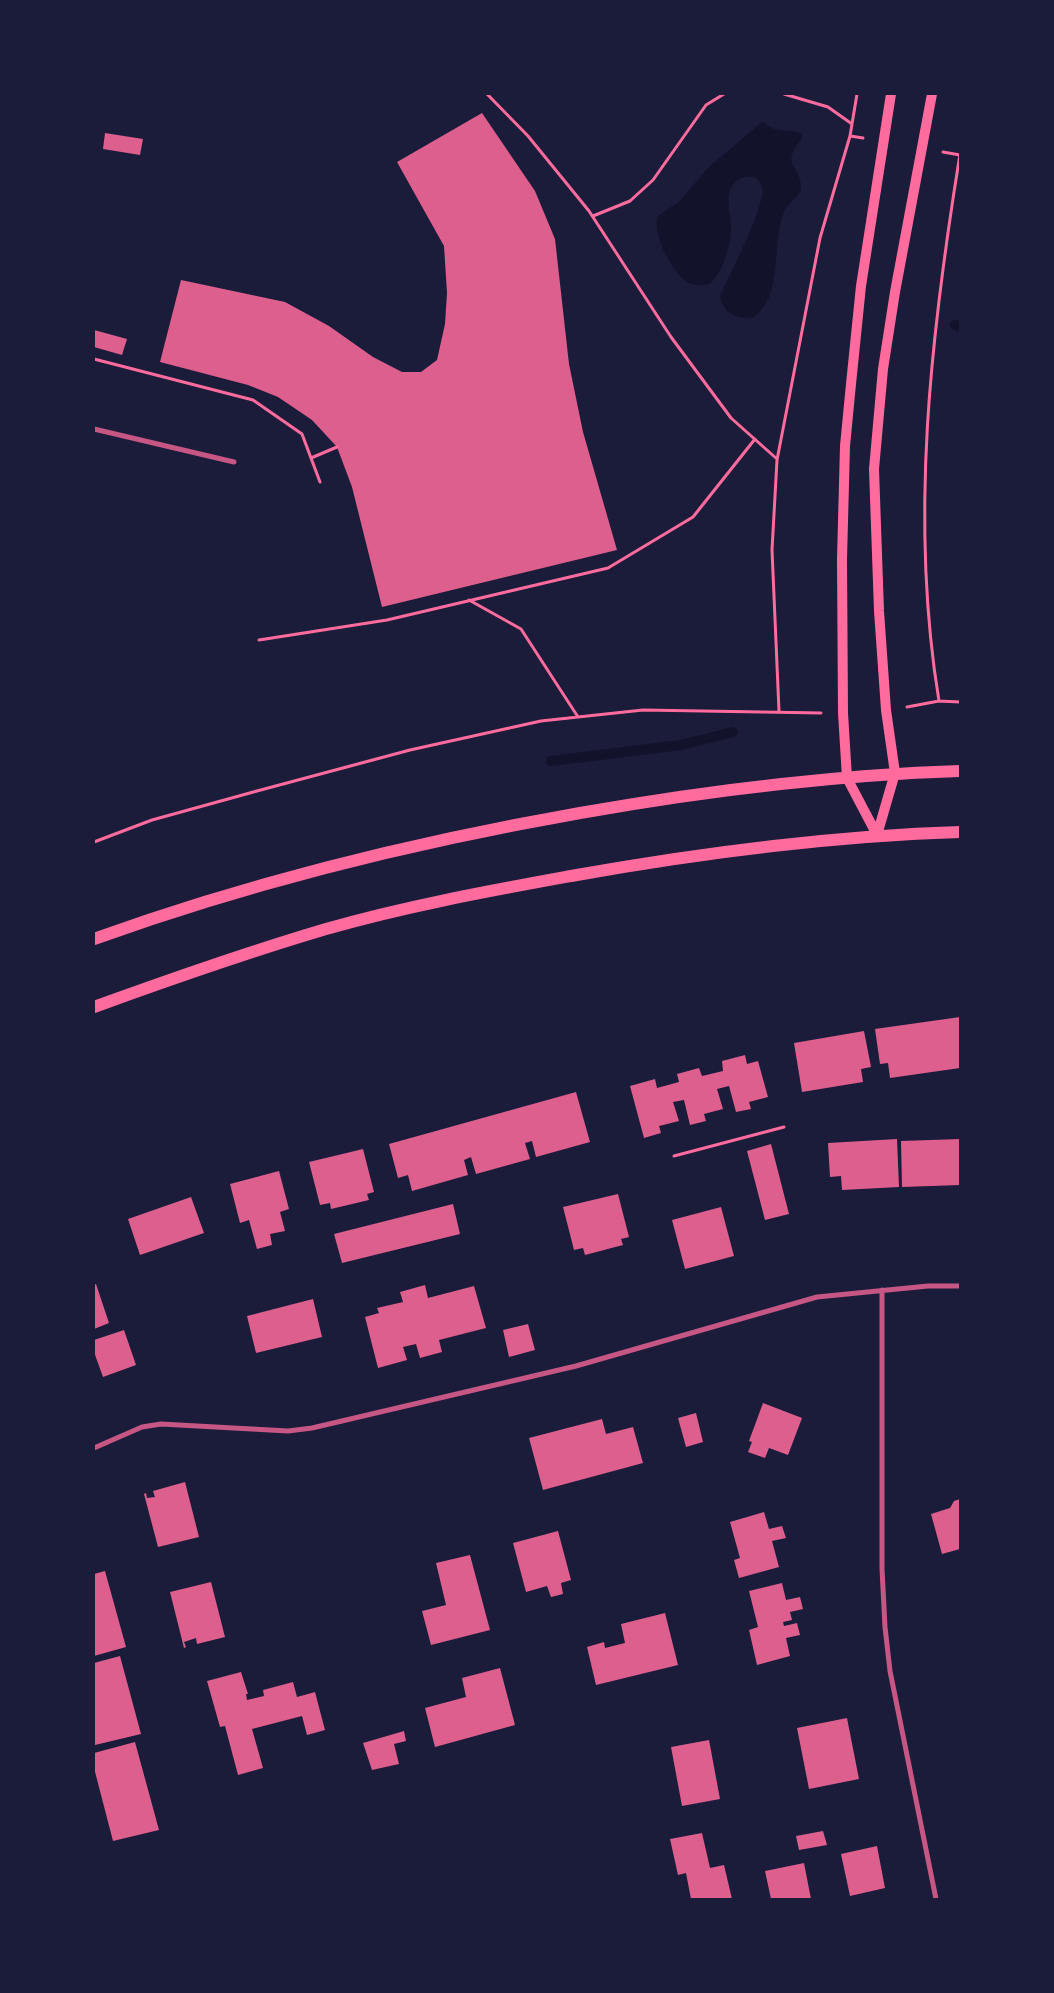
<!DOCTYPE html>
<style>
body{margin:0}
#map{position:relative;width:1054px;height:1993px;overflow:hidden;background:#1b1b3a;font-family:Rubik,sans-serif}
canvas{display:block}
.frame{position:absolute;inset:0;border:95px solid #1b1b3a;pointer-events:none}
</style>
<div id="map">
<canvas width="1054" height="1993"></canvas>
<div class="frame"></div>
</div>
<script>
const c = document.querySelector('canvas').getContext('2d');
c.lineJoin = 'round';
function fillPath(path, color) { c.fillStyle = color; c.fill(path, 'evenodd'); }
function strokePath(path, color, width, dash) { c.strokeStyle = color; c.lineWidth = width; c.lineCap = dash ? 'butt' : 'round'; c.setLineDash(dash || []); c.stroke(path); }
const water = new Path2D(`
 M762,122L774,129L799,132L802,134V138C778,169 802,162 801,190C796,200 786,204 783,215C771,248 784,295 753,318C736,318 724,315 720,296C729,276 767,204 762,186C756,170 735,176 730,190C726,202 731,216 731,228C731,244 723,274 709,284C701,286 693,286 686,281C672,272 651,232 658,216L680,201L708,168Z`);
const stream = new Path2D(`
 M955,325L960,327
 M551,761L681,745L733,732`);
const building = new Path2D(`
 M482,113L535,191L555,239L569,364L583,432L617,550L382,607L352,487L337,447L312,420L278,397L248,385L160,362L181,280L285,302L329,326L373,357L402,372H421L437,360L445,324L447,293L444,246L397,162Z
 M105,133L143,139L140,155L103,149Z
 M94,330L127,339L122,355L94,347Z
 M960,1017V1068L890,1078L888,1063L880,1064L875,1029Z
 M864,1031L871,1067L861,1069L863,1082L802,1092L794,1043Z
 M745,1055L747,1064L758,1061L768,1097L749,1102L751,1109L736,1112L729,1086L717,1089L723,1109L704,1114L706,1121L690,1125L684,1100L673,1102L679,1121L659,1126L661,1133L644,1138L630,1086L655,1079L657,1088L679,1082L677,1074L699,1068L702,1076L723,1071L722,1061Z
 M576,1092L590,1142L536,1157L532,1141L525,1143L530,1159L476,1174L471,1157L464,1160L468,1175L412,1191L408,1175L398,1178L389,1144Z
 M897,1139L899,1187L842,1190L841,1176L830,1177L828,1143Z
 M960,1139V1185L902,1187L901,1141Z
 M771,1144L789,1214L765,1220L747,1151Z
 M363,1149L374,1192L367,1194L369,1200L331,1209L330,1203L320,1205L309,1162Z
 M279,1171L289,1209L280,1212L285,1231L270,1234L272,1245L257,1249L249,1220L240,1223L230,1184Z
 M618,1194L629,1237L621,1239L623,1245L585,1255L583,1248L574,1250L563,1207Z
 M191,1197L204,1233L140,1255L128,1219Z
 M453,1204L460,1234L342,1263L334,1234Z
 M721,1207L734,1256L685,1269L672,1220Z
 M96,1284L109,1323L94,1329V1285Z
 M425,1285L428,1298L474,1286L486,1328L439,1340L442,1352L420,1358L416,1344L403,1347L407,1360L378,1368L365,1317L379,1313L377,1308L403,1302L400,1292Z
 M313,1299L322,1337L256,1353L247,1316Z
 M528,1324L535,1350L509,1357L503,1330Z
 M124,1330L136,1365L103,1377L94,1352V1340Z
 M763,1403L802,1418L788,1455L769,1448L765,1458L748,1452L752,1442L749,1441Z
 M696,1413L703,1442L686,1447L678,1418Z
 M602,1419L606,1434L633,1427L643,1463L543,1490L529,1438Z
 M185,1482L199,1537L158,1547L144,1494L146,1493L147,1498L155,1497L153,1491Z
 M960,1499V1549L942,1554L931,1514L950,1508L954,1501Z
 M764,1512L769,1529L782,1526L786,1538L772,1541L779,1567L739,1578L734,1560L740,1558L730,1522Z
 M558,1531L571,1580L561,1583L563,1594L551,1597L547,1586L526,1592L513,1543Z
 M470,1555L490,1630L431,1645L422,1611L446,1605L436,1563Z
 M105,1571L126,1647L94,1656V1574Z
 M211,1582L225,1637L197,1644L196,1638L184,1642L186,1647L184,1648L170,1592Z
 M782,1583L786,1600L800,1597L803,1609L790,1612L792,1620L783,1622L784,1626L797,1623L800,1635L786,1638L790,1656L757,1665L749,1630L758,1627L749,1591Z
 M665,1613L678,1665L596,1685L587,1647L604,1642L605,1648L625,1643L621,1624Z
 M120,1656L141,1734L95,1745L94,1663Z
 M500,1668L515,1725L435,1747L425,1708L466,1697L462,1678Z
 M241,1672L248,1694H246L247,1700L264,1696L263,1690L293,1682L297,1697L315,1692L325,1730L307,1735L302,1716L252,1729L263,1768L238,1775L225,1726L220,1727L207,1681Z
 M847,1718L859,1779L809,1789L797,1728Z
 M404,1731L406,1741L394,1744L399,1764L372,1770L363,1743Z
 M709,1740L720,1799L682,1806L671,1747Z
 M135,1742L159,1830L113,1841L94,1768V1753Z
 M823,1831L827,1845L799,1850L796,1836Z
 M702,1833L710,1868L724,1865L732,1899H691L686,1873L678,1875L670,1839Z
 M877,1846L885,1888L850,1896L841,1854Z
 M804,1863L811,1899H771L765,1871Z`);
const path = new Path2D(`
 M487,94L528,136L589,211L671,337L731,418L777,459
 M784,94L828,107L852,124
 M850,136L863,138
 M943,152L960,155
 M593,216L630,201L653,180L706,105L724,94
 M94,359L253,400L302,434L320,482
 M311,458L337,447
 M469,600L521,629L578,717
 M259,640L387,620L608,568L693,517L755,439
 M939,701C909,520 931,333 960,154
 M907,707L939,701L960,702
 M779,711L772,550L777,460L820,238L850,136L857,94
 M94,842L152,820L257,791L410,750L541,721L643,710L821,713
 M674,1156L784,1127`);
const minor = new Path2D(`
 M94,429L234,462
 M882,1290V1569L885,1627L890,1671L936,1899
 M94,1448L142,1427L161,1424L288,1431L312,1428L576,1366L817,1297L928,1286H960`);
const secondary = new Path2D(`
 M877,835L847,778L843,713L842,559L845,446L851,384L861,286L891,94
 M877,835L895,773L886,710L879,611L874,469L883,369L895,292L932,94`);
const primary = new Path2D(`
 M94,939C252,882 415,842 580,813C705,791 833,775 960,771
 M94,1007C171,979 248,952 326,929C406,906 489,891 571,876C700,853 829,836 960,832`);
fillPath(water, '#12122b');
strokePath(stream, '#12122b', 10);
fillPath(building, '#dd5f8e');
strokePath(path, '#ff6b9d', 3);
strokePath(minor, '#c65784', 5);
strokePath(secondary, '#ff6b9d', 10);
strokePath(primary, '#ff6b9d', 12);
</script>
